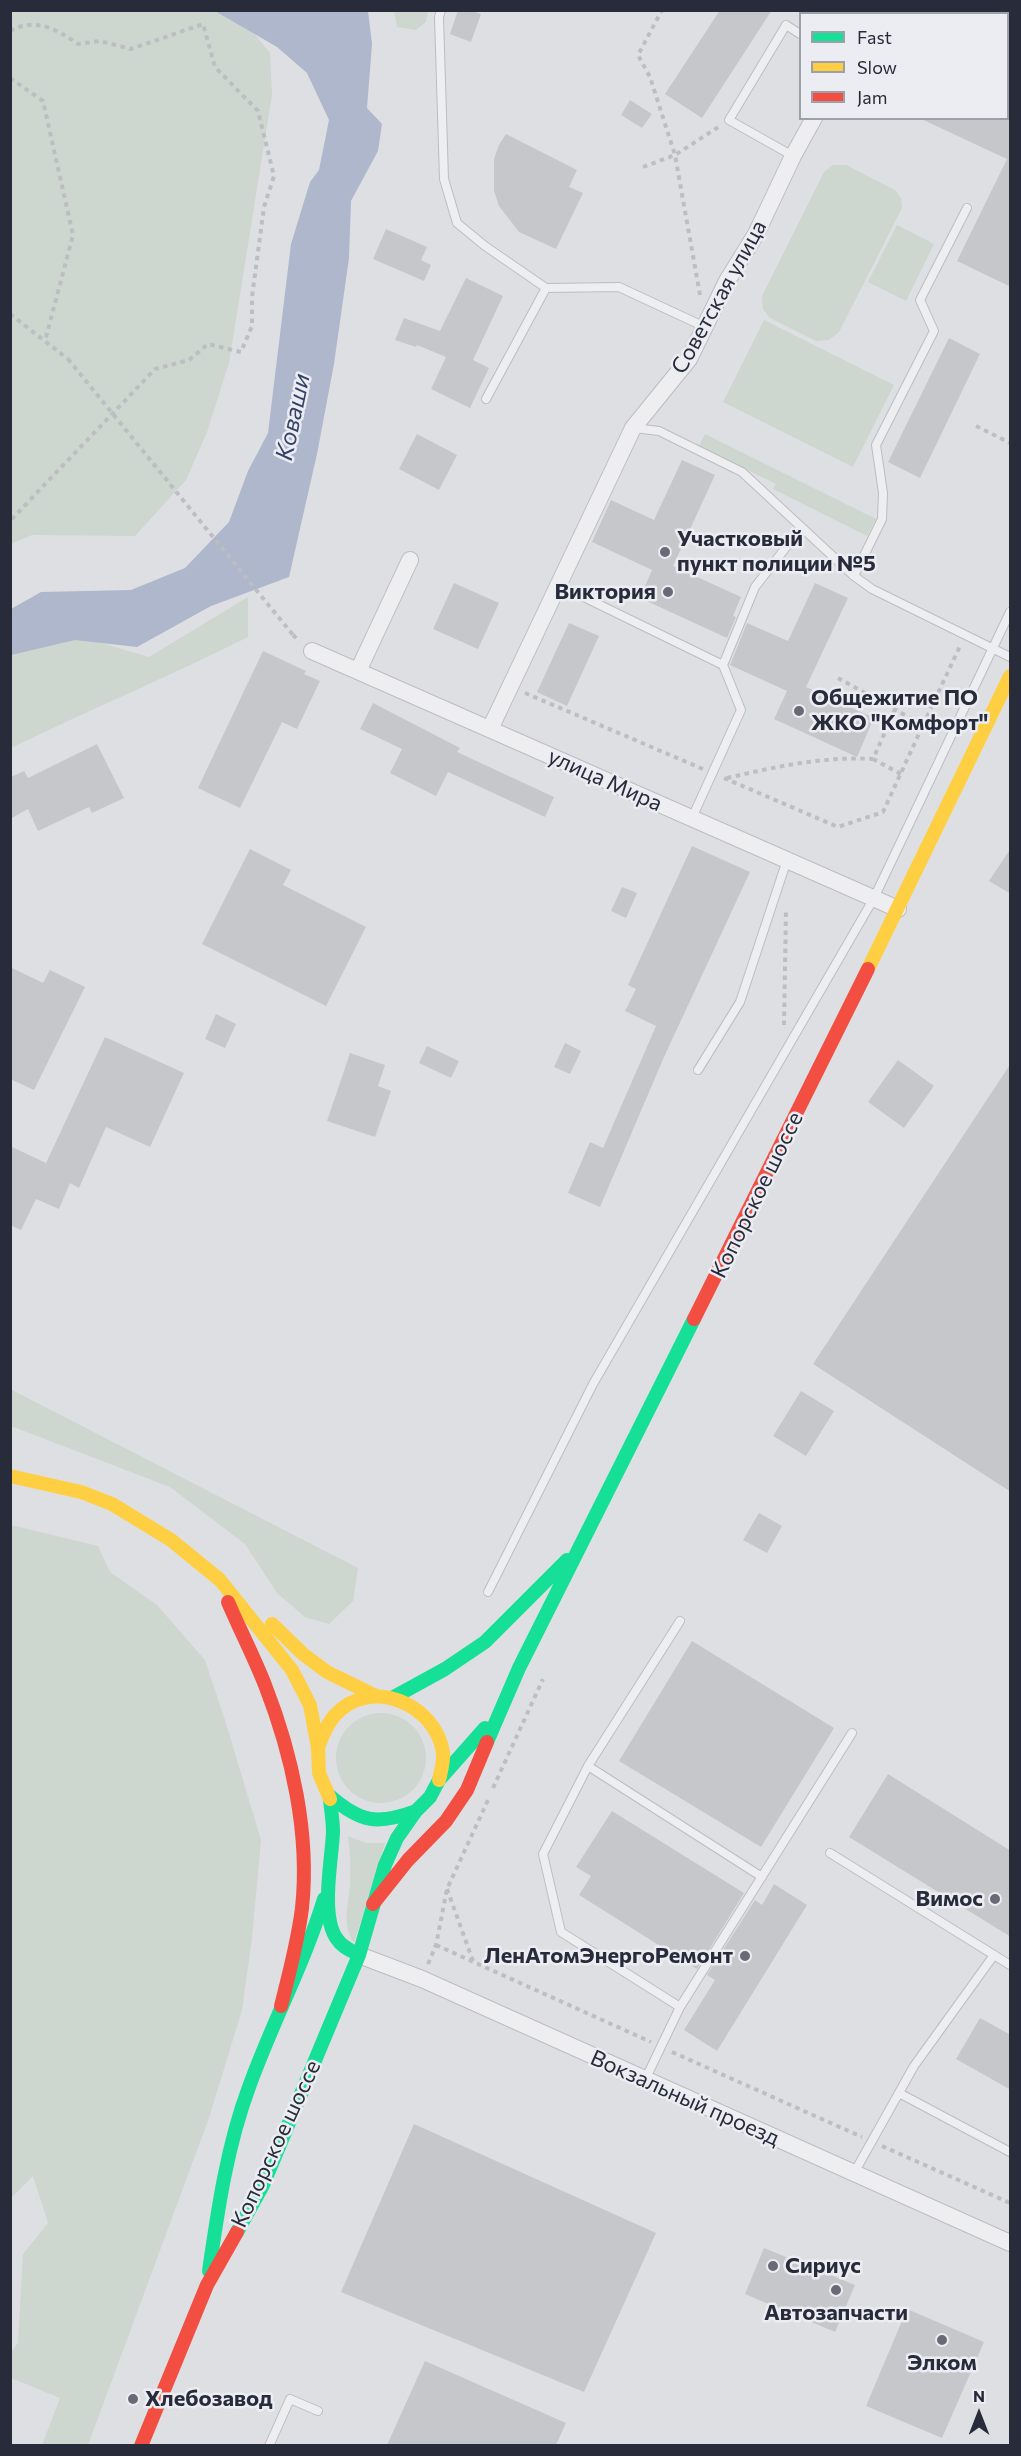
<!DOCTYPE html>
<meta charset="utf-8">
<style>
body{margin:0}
#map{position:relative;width:1021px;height:2456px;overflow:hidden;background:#dedfe3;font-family:Commissioner,sans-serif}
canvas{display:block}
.frame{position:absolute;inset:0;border:12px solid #282b3a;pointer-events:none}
.legend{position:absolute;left:799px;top:12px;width:210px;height:108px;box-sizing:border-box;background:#ebedf3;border:2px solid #9d9fa9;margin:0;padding:8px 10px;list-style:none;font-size:18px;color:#282b3a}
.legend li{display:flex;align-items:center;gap:12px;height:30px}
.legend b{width:30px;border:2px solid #9d9fa9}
.north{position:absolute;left:949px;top:2384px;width:60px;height:60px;-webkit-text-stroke:4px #ebedf3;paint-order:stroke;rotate:0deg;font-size:16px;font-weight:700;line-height:24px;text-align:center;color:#282b3a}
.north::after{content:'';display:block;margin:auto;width:21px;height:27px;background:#282b3a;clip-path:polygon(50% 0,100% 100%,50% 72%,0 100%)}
</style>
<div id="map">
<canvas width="1021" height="2456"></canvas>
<div class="frame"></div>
<ul class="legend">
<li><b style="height:8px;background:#16e098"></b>Fast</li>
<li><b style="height:8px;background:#ffcf43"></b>Slow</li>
<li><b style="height:8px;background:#f24e42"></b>Jam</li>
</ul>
<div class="north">N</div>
</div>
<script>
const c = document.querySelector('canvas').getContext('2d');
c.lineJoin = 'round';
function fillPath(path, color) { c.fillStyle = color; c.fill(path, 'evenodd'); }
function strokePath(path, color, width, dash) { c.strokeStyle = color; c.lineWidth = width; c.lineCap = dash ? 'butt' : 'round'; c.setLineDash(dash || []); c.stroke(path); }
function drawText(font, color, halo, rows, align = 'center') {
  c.font = font + ' Commissioner,sans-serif'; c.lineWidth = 5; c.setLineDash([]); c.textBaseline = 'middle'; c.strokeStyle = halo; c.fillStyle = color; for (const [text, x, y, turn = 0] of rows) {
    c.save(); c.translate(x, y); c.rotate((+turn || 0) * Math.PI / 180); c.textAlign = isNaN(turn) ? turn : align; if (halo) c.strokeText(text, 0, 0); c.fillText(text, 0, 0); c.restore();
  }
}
const green = new Path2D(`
 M11,11H221L248,26L270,53L272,95L229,363L207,432L186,480L135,536L32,535L11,544Z
 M394,11H428L426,22L416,30L397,27Z
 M833,165H846L895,190L901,198L902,208L839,332L829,340L816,341L770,318L763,309L762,296L824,172Z
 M897,225L934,244L906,301L868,282Z
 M764,320L894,385L853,467L723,402Z
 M705,434L876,519L867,536L773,489L776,484L699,446Z
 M248,597V637C170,676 89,710 11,748V652L74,635L149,657Z
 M10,1389L358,1568L353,1601L329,1624L305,1617L277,1593L245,1544L170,1487L11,1426Z
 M11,1525L98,1546L110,1572L157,1605L205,1660L225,1720L261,1840L252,1938L242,2010L209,2118L88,2445H42L60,2398L11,2378V2352L18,2343L23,2254L48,2223L33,2176L11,2198Z
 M336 1758a45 45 0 1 1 90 0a45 45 0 1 1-90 0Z
 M348,1836L366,1843H385L354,1943C341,1923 349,1905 350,1883C351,1867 350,1852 348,1836Z`);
const water = new Path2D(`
 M215,11H368L372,44L367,108L382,124L378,151L351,201L349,258L334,364L317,454L289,577L211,606L137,647L75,640L11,655V609L41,592L131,590L185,568L229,522L248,471L268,433L291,244L310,182L319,170L329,120L307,73L277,47Z`);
const building = new Path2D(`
 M458,10H469L481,14L471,42L450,34Z
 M720,10H772L702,118L665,94Z
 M630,100L652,114L642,128L621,115Z
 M919,118H1011V287L957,261L1007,159Z
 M506,134L577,170L569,187L583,193L556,249L519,232L499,206L494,191V159L499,145Z
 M386,229L427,247L421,260L431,265L424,281L373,259Z
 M466,278L503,296L473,360L489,368L470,408L431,389L446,357L417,345L416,347L395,340L404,318L440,331Z
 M949,338L980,354L920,478L888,462Z
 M417,434L457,455L439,490L399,469Z
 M682,460L715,475L673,566L741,597L733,616L736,617L727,638L640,598L652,570L592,542L611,500L654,520Z
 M454,583L499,603L478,649L433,629Z
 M815,583L848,598L806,687L874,718L857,757L774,719L787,691L730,665L747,623L788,641Z
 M569,623L599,636L567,706L537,692Z
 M263,651L306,671L304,674L320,681L297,729L282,722L240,808L198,788Z
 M373,703L460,748L457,752L554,797L545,817L448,772L436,796L390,773L402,749L360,729Z
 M97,744L124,798L92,813L89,807L38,831L28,809L10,819L11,777L24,771L28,778Z
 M692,846L750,872L664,1057L600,1207L568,1193L590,1142L603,1148L656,1026L625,1011L636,989L628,985Z
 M1011,848V894L989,881Z
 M250,849L291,870L283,885L366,927L326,1006L202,944Z
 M622,887L637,893L626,918L611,911Z
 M10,967L43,983L50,970L85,987L34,1090L10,1079Z
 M216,1014L236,1024L225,1048L205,1039Z
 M105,1037L184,1073L150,1147L106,1127L79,1188L70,1183L59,1209L36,1199L21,1230L10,1225V1146L46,1163Z
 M565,1043L581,1051L570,1074L554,1067Z
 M427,1046L459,1061L451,1078L419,1063Z
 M350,1053L385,1065L378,1086L391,1091L375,1137L327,1121Z
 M898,1060L934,1086L904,1128L868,1102Z
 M1011,1063V1492L813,1364Z
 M801,1391L834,1411L806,1456L773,1436Z
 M759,1513L782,1526L767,1553L743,1540Z
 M692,1641L834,1728L761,1847L619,1761Z
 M888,1774L1011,1851V1937L849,1837Z
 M612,1811L744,1893L697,1969L579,1895L591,1876L576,1867Z
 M774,1884L807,1905L717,2051L684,2030L715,1980L707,1975L755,1900L762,1905Z
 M980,2018L1011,2035V2090L956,2059Z
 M414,2124L656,2233L584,2392L341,2292Z
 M764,2248L855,2285L835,2332L745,2294Z
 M907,2309L984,2342L942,2438L866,2406Z
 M425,2361L566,2423L556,2445H387Z`);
const path = new Path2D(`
 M10,31C36,17 56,29 78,44L100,41L131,49L203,24L215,67L258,111L274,176L264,207L252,297V326L241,352L208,344L189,360L155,369L10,521
 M10,78L43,101L73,235L45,341
 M643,167L675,155L650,77L638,55L662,10
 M700,295L675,155L720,126
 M10,314L68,359
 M976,426L1010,443
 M293,635L299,641
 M525,693L703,769
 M923,725L961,644
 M873,759L901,774
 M724,778L838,827L883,812L923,725L838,678
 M727,778C775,767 824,756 873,759L895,710
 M784,1025L786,910
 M493,1788L543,1679
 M447,1889L473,1961
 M436,1945L651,2042
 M428,1964L436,1945L447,1889L488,1800
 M672,2052L862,2137
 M882,2146L1010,2203`);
const lane = new Path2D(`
 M441,10L439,17L444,179L457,223L485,246L546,288L619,287L705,327
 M793,156L729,120L786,25L800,34
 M486,399L546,288
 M634,428L659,431L742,472L854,576L872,589L1010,657
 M854,576L882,519L883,493L876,445L934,331L920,300L967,208
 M559,585L723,665L741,710L692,818
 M723,665L755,587L801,528
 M698,1070L740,1002L787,860
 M488,1592L593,1384L874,898L1010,612
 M680,1621L588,1766L543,1854L561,1932L680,2007
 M588,1766L762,1877
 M830,1853L994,1955
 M645,2080L680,2007L852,1733
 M899,2093L1010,2152
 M854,2173L914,2066L994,1955L1010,1965
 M269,2446L290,2399L318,2411`);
const street = new Path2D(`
 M876,14L878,10
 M312,651L898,909
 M358,671L410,560
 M490,729L633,428L689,359L727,281L756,234L793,156L814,118
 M359,1955L422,1979L1010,2243`);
const fast = new Path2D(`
 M394,1697L445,1669L485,1642L567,1560
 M487,1742L519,1668L694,1319
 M330,1796C361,1823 378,1825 416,1811
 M330,1799C331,1810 333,1821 333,1832C332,1859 320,1916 337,1939C342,1947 350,1950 359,1955
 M237,2232L263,2185L359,1955L385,1865L397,1838L416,1811L430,1797L439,1780L485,1728
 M209,2271C218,2209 227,2146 249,2087C272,2023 304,1964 324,1899`);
const slow = new Path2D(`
 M868,969L1010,676
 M10,1476L81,1492L112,1504L171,1540L220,1580L292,1670L310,1705L318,1748L319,1773L330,1799
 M272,1624L303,1654L327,1672L376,1696
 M318,1748C322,1736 327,1724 335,1715C371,1676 435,1704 443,1752C444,1761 441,1771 439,1780`);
const jam = new Path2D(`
 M694,1319L868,969
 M228,1602C240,1630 254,1657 265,1685C292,1754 310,1834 302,1908C298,1941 289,1974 281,2006
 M373,1904L408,1860L446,1821L467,1790L487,1742
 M141,2446L207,2285L237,2232`);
const pathBridge = new Path2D(`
 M68,359L293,635`);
const markers = [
 [665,552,6,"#686a75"],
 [668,592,6,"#686a75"],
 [799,711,6,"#686a75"],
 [995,1899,6,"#686a75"],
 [745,1956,6,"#686a75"],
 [773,2266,6,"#686a75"],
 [836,2290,6,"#686a75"],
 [942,2340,6,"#686a75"],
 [133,2399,6,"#686a75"]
];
const streetNames = [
 ["Советская улица",719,297,-61],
 ["улица Мира",605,780,24],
 ["Копорское шоссе",757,1195,-64],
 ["Вокзальный проезд",685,2098,24],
 ["Копорское шоссе",276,2144,-65]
];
const poiNames = [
 ["Участковый",677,539],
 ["пункт полиции №5",677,564],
 ["Виктория",656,592,"right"],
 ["Общежитие ПО",811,698],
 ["ЖКО \"Комфорт\"",811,723],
 ["Вимос",983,1899,"right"],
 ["ЛенАтомЭнергоРемонт",733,1956,"right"],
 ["Сириус",785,2266],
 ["Автозапчасти",836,2313,"center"],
 ["Элком",942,2363,"center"],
 ["Хлебозавод",145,2399]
];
const waterNames = [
 ["Коваши",293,417,-78]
];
fillPath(green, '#cdd6cf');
fillPath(water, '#aeb7cc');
fillPath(building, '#c6c7cb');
strokePath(lane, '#bcbdc1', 10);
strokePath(street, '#bcbdc1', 18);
strokePath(path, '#bdbec3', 4, [4.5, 4.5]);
strokePath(lane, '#eeeef0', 8);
strokePath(street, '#eeeef0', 16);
strokePath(fast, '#16e098', 14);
strokePath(slow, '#ffcf43', 14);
strokePath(jam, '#f24e42', 14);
strokePath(pathBridge, '#bdbec3', 4, [4.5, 4.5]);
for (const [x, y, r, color] of markers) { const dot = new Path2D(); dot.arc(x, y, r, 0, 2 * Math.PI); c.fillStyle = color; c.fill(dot); strokePath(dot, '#ebedf3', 2); }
drawText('22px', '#282b3a', '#ebedf3', streetNames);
drawText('bold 22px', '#282b3a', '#ebedf3', poiNames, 'left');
drawText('italic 24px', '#364369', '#ebedf3', waterNames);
</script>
